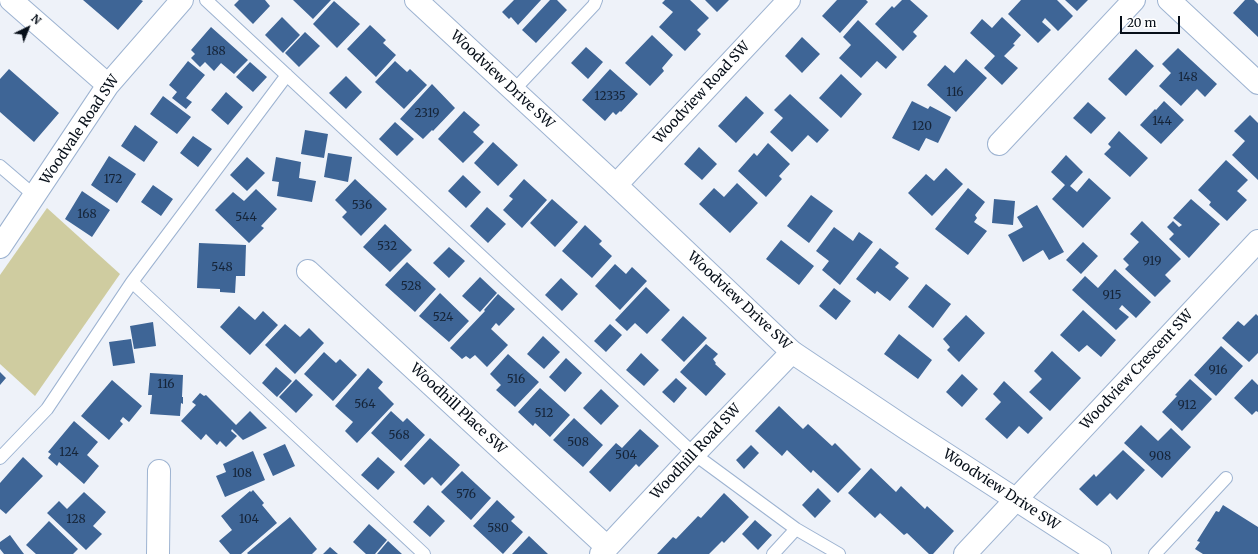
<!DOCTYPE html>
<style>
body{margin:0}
#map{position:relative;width:1258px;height:554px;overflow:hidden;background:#eef2f9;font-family:Merriweather,serif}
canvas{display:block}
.north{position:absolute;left:8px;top:8px;width:40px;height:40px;-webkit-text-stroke:3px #fff;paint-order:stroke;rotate:43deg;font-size:11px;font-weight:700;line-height:16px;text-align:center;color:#070f19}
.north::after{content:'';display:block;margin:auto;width:14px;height:18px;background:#070f19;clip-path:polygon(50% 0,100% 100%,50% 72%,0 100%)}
.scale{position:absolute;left:1120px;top:16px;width:60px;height:18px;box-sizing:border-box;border:2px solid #070f19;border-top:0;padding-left:5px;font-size:12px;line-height:14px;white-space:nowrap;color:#070f19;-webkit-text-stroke:3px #fff;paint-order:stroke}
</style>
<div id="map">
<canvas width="1258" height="554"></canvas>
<div class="north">N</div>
<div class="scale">20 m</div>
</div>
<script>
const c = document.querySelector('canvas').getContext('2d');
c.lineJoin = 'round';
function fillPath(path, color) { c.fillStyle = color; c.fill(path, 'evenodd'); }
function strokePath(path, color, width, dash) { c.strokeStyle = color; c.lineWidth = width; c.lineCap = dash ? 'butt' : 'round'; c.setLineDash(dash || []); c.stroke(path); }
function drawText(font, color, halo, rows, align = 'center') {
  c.font = font + ' Merriweather,serif'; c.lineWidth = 3; c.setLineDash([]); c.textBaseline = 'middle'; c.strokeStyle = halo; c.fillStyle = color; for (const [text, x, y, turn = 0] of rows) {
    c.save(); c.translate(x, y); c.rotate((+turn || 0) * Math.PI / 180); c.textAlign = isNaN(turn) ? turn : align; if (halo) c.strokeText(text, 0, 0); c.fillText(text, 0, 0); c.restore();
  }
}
const green = new Path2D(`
 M47,208L120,274L35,396L0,364V275Z`);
const building = new Path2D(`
 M83,0H141L143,1L118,30Z
 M239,0H265L270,6L253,24L234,5Z
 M293,0H331L313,19Z
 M514,0H541L518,25L511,17L509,19L502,12Z
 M550,0H557L567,10L536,43L522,30Z
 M665,0H690L709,18L697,30L701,34L685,51L659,27L673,12L662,3Z
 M705,0H729L717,12Z
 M837,0H866L868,2L840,33L822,16Z
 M902,0H910L928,16L913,32L917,36L903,51L875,24L892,6L894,8Z
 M1021,0H1057L1073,16L1058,31L1045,18L1042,22L1051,30L1038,43L1008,14Z
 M1065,0H1088L1077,11Z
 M1245,0H1254L1258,4V37L1233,13Z
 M334,1L360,24L337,48L313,24Z
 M282,17L300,35L283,53L265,35Z
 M1002,17L1021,35L1013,44L1015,45L1004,56L1018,68L1002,85L984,68L995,56L970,33L982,19L992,28Z
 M858,20L897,57L886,69L877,61L861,78L839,58L851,45L843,37Z
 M370,25L386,40L383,43L396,55L376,77L347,49Z
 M211,27L248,60L234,74L221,63L214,71L205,62L200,67L191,58L195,54L191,50Z
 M305,32L320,46L299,67L285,53Z
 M652,35L673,55L662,68L664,71L650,86L625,63Z
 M802,37L820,54L802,73L785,56Z
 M586,47L603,62L588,79L571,63Z
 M1178,48L1217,84L1205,97L1197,89L1181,106L1159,86L1171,73L1162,64Z
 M1136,49L1154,66L1126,96L1108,79Z
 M966,59L987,78L956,112L927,85L945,65L954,73Z
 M188,61L205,75L186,98L192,102L186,109L172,98L177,92L169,85Z
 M395,61L407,72L410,69L427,85L404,109L375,82Z
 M250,62L267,77L253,92L236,77Z
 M9,69L59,113L34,142L0,112V79Z
 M610,69L638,94L621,112L620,111L616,115L613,112L605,121L582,100Z
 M841,74L862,94L841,118L819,98Z
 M346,76L362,92L346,109L329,93Z
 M432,84L455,108L433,131L432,130L423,139L400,119Z
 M226,92L243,107L228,125L211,110Z
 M790,94L829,130L817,143L808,135L792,152L770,132L783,118L774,110Z
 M163,96L191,117L177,134L150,114Z
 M746,96L764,113L736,143L718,126Z
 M912,101L928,109L930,106L951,117L938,143L926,138L919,151L892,138Z
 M1164,101L1184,120L1161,144L1140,125L1155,109L1156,110Z
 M1088,102L1106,118L1091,134L1073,118Z
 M464,111L480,125L473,132L484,142L463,163L438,139Z
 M1250,115L1258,123V180L1232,155L1245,141L1234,131Z
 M395,122L414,139L397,156L379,139Z
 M135,125L158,142L144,162L121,146Z
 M305,130L328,134L324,158L301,154Z
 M1119,131L1148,158L1130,177L1104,154L1111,147L1108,144Z
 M193,136L212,149L198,167L180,153Z
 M493,142L518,165L498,186L474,163Z
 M768,143L790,164L779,176L782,179L766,197L738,171L754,153L757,156Z
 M699,147L717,164L702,180L684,164Z
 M328,153L352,157L348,182L324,177Z
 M1066,155L1083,172L1070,186L1077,192L1089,178L1111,198L1083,228L1052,199L1065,185L1051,172Z
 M109,156L136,174L117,203L91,185Z
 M247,157L265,173L247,191L230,175Z
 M276,157L301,162L299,178L316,181L312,202L277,196L279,182L272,181Z
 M1226,160L1248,180L1237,191L1247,200L1227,221L1209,205L1211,202L1198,190Z
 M946,168L963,184L932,216L908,193L926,174L934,181Z
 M463,175L481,192L466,208L448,191Z
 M355,179L387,209L361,236L342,217L347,212L335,200Z
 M524,179L547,200L522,228L503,210L513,199L509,196Z
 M737,183L758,203L730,233L699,204L714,188L724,197Z
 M153,185L173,199L161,216L141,202Z
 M968,188L985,202L975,215L977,218L974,222L987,231L968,255L935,229Z
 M256,189L277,209L261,226L264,228L249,243L215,210L233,192L244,201Z
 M82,191L110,210L92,237L65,219Z
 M811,195L833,211L809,243L787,226Z
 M552,199L578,222L555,247L530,223Z
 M994,199L1015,201L1013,225L992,223Z
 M1191,199L1220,224L1189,258L1169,239L1174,234L1167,227L1173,221L1179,227L1182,225L1173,218Z
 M1037,205L1064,252L1049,260L1043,250L1023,262L1008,235L1023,227L1017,217Z
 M487,207L506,224L488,243L470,226Z
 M1142,221L1181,259L1165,275L1171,281L1155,297L1125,269L1129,265L1123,259L1139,242L1130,234Z
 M385,224L412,250L390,272L363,247Z
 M585,225L602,241L599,244L612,256L592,278L562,251Z
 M834,227L853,241L859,232L873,242L840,285L822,270L829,261L816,251Z
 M781,240L814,266L799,285L766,259Z
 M1083,242L1098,256L1081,274L1066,260Z
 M199,243L246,245L245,276H236L235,293L220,292V289L197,288Z
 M449,247L465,261L449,278L433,263Z
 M880,248L899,263L895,267L909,278L890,301L877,291L875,294L856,279Z
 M407,262L436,289L415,312L385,285Z
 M615,264L626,274L632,267L647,281L620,310L595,286Z
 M1115,269L1151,302L1136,318L1122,305L1119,309L1129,317L1116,330L1072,290L1085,276L1098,288Z
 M480,277L497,293L480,312L462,296Z
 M561,278L578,294L562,311L545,295Z
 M926,284L951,304L933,328L908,307Z
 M646,287L670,310L647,334L635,323L627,331L615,320Z
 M834,288L851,301L836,320L819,306Z
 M440,293L469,321L449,342L419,316Z
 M498,294L515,309L499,326L496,323L491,329L508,345L487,367L475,355L470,359L466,356L462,359L450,348L485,311L484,310Z
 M239,306L255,320L263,311L278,325L250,355L220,327Z
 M1083,310L1116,340L1101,357L1087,345L1079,352L1060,335Z
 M1256,314L1258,316V353L1249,362L1222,338L1238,321L1244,326Z
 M966,315L985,333L959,362L947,350L950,347L943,339Z
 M683,316L707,338L684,362L661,340Z
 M153,322L156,346L134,349L130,326Z
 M285,324L300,337L309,328L324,343L295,374L265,345Z
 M610,324L622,335L606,352L594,341Z
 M899,334L932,360L918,379L884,354Z
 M543,336L560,352L544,369L527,354Z
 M131,339L135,363L113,366L109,342Z
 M706,344L718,354L713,359L716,363L715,364L726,374L706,396L680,372Z
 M1221,346L1243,366L1216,396L1194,375Z
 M1052,351L1081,378L1050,411L1029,392L1042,379L1034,371Z
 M324,352L336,363L340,359L357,375L333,401L304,374Z
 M641,353L659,370L644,386L626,370Z
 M508,354L539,382L515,407L496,390L501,385L490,374Z
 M566,358L582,373L565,392L549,377Z
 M276,367L292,381L277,397L262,383Z
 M368,368L383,382L378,388L394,404L357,443L345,431L353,422L335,406Z
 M0,372L6,378L0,385Z
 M150,373L183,375L182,397H183V404L181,403L180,416L150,414L152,395H148Z
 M962,374L978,389L962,407L946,392Z
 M676,378L687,388L674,403L662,392Z
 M296,379L313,395L296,413L279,397Z
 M1190,379L1212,399L1182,431L1162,412L1177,396L1175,395Z
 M1252,379L1258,385V412L1256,411L1252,415L1234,398Z
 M112,380L142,406L129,422L123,417L120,421L123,424L109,440L81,416Z
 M1004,381L1043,418L1028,434L1019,426L1007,439L985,419L1001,402L993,394Z
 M540,388L570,415L550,437L535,423L533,426L518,412Z
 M601,389L619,406L601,425L583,408Z
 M200,393L204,396L206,395L236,425L250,411L267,428L243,440L232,429L231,431L237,436L226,447L220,441L217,445L206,434L201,440L181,421L196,405L192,402Z
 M779,406L803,429L808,424L832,446L835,443L861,469L838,493L813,470L811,473L787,450L782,456L755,431Z
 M391,411L403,422L407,418L425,435L401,461L371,433Z
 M574,418L603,445L583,467L553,440Z
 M74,421L98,442L87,455L99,466L84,484L59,462L57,466L48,458L51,454L48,452Z
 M1141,425L1158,441L1171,428L1191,447L1162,478L1124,443Z
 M640,429L659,446L639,467L636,464L610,492L589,472L616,443L622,448Z
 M430,438L460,465L441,486L432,477L424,485L404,466Z
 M285,444L295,466L273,476L263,454Z
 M751,445L759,453L744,469L736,460Z
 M1123,450L1145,470L1117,500L1110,493L1097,506L1079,489L1094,474L1096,477Z
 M253,451L265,480L225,497L216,476L226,472L223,464Z
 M23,457L43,476L6,514L0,509V483Z
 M378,457L395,472L378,490L361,475Z
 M871,468L896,492L901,486L925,509L927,506L954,531L933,554H929L907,533L904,535L880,513L875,518L848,493Z
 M462,471L491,498L471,520L441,492Z
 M818,488L831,501L815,518L802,505Z
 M253,490L264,503L262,505L277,523L241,554H230L219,541L232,530L221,516L250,491L251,492Z
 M84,492L106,512L93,526L102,534L86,550L47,513L59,501L67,509Z
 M724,493L749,517L724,543L722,541L709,554H657L673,537L676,539L698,516L701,518Z
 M497,500L515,517L511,521L523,532L503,554L473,526Z
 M428,505L445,521L430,537L413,522Z
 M1223,505L1258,527V554H1203L1195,549L1200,542L1197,541L1216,511L1219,512Z
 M290,517L317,549L312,554H248L247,553Z
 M755,520L772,535L758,550L742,534Z
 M49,521L78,549L73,554H36L26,545Z
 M369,524L387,540L375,554H366L353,542Z
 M10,535L18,546L24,554H4L0,549V542Z
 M529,536L548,554H512Z
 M388,541L402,554H377Z
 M330,547L338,554H323Z`);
const service = new Path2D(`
 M206,0L694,454L796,529L839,554
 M514,90L594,5L596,0
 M0,166L35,196
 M132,282L424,554
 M0,458L47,409L132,282L287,75
 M773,554L796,529
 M1155,554L1226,478`);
const minor = new Path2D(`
 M11,0L108,85
 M1169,0L1258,83
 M999,144L1134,0
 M616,185L789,0
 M0,247L108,85L182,0
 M308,271L607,547
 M158,554L159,471
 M601,554L694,454L792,352
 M965,554L1258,241`);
const tertiary = new Path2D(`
 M416,0L616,185L792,352L907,429L1100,554`);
const numberNames = [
 ["188",216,52],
 ["148",1188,78],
 ["116",955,93],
 ["12335",610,97],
 ["2319",427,114],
 ["144",1162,122],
 ["120",922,127],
 ["172",113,180],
 ["536",362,206],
 ["168",87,215],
 ["544",246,218],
 ["532",387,247],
 ["919",1152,262],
 ["548",222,268],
 ["528",411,287],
 ["915",1112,296],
 ["524",443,318],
 ["916",1218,371],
 ["516",516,380],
 ["116",166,385],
 ["564",365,405],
 ["912",1187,406],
 ["512",544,414],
 ["568",399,436],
 ["508",578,443],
 ["124",69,453],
 ["504",626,456],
 ["908",1160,457],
 ["108",242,474],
 ["576",466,495],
 ["128",76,520],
 ["104",249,520],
 ["580",498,529]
];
const streetNames = [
 ["Woodview Drive SW",502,80,43],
 ["Woodview Road SW",702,93,-47],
 ["Woodvale Road SW",80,130,-56],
 ["Woodview Drive SW",739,301,43],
 ["Woodview Crescent SW",1137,370,-47],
 ["Woodhill Place SW",458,409,43],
 ["Woodhill Road SW",696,452,-47],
 ["Woodview Drive SW",1001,490,33]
];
fillPath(green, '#cfcca0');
fillPath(building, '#3e6596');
strokePath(service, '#9db3d1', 14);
strokePath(minor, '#9db3d1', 24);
strokePath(tertiary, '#9db3d1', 24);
strokePath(service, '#fff', 12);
strokePath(minor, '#fff', 22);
strokePath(tertiary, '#fff', 22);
drawText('12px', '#152438', null, numberNames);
drawText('14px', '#070f19', '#fff', streetNames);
</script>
